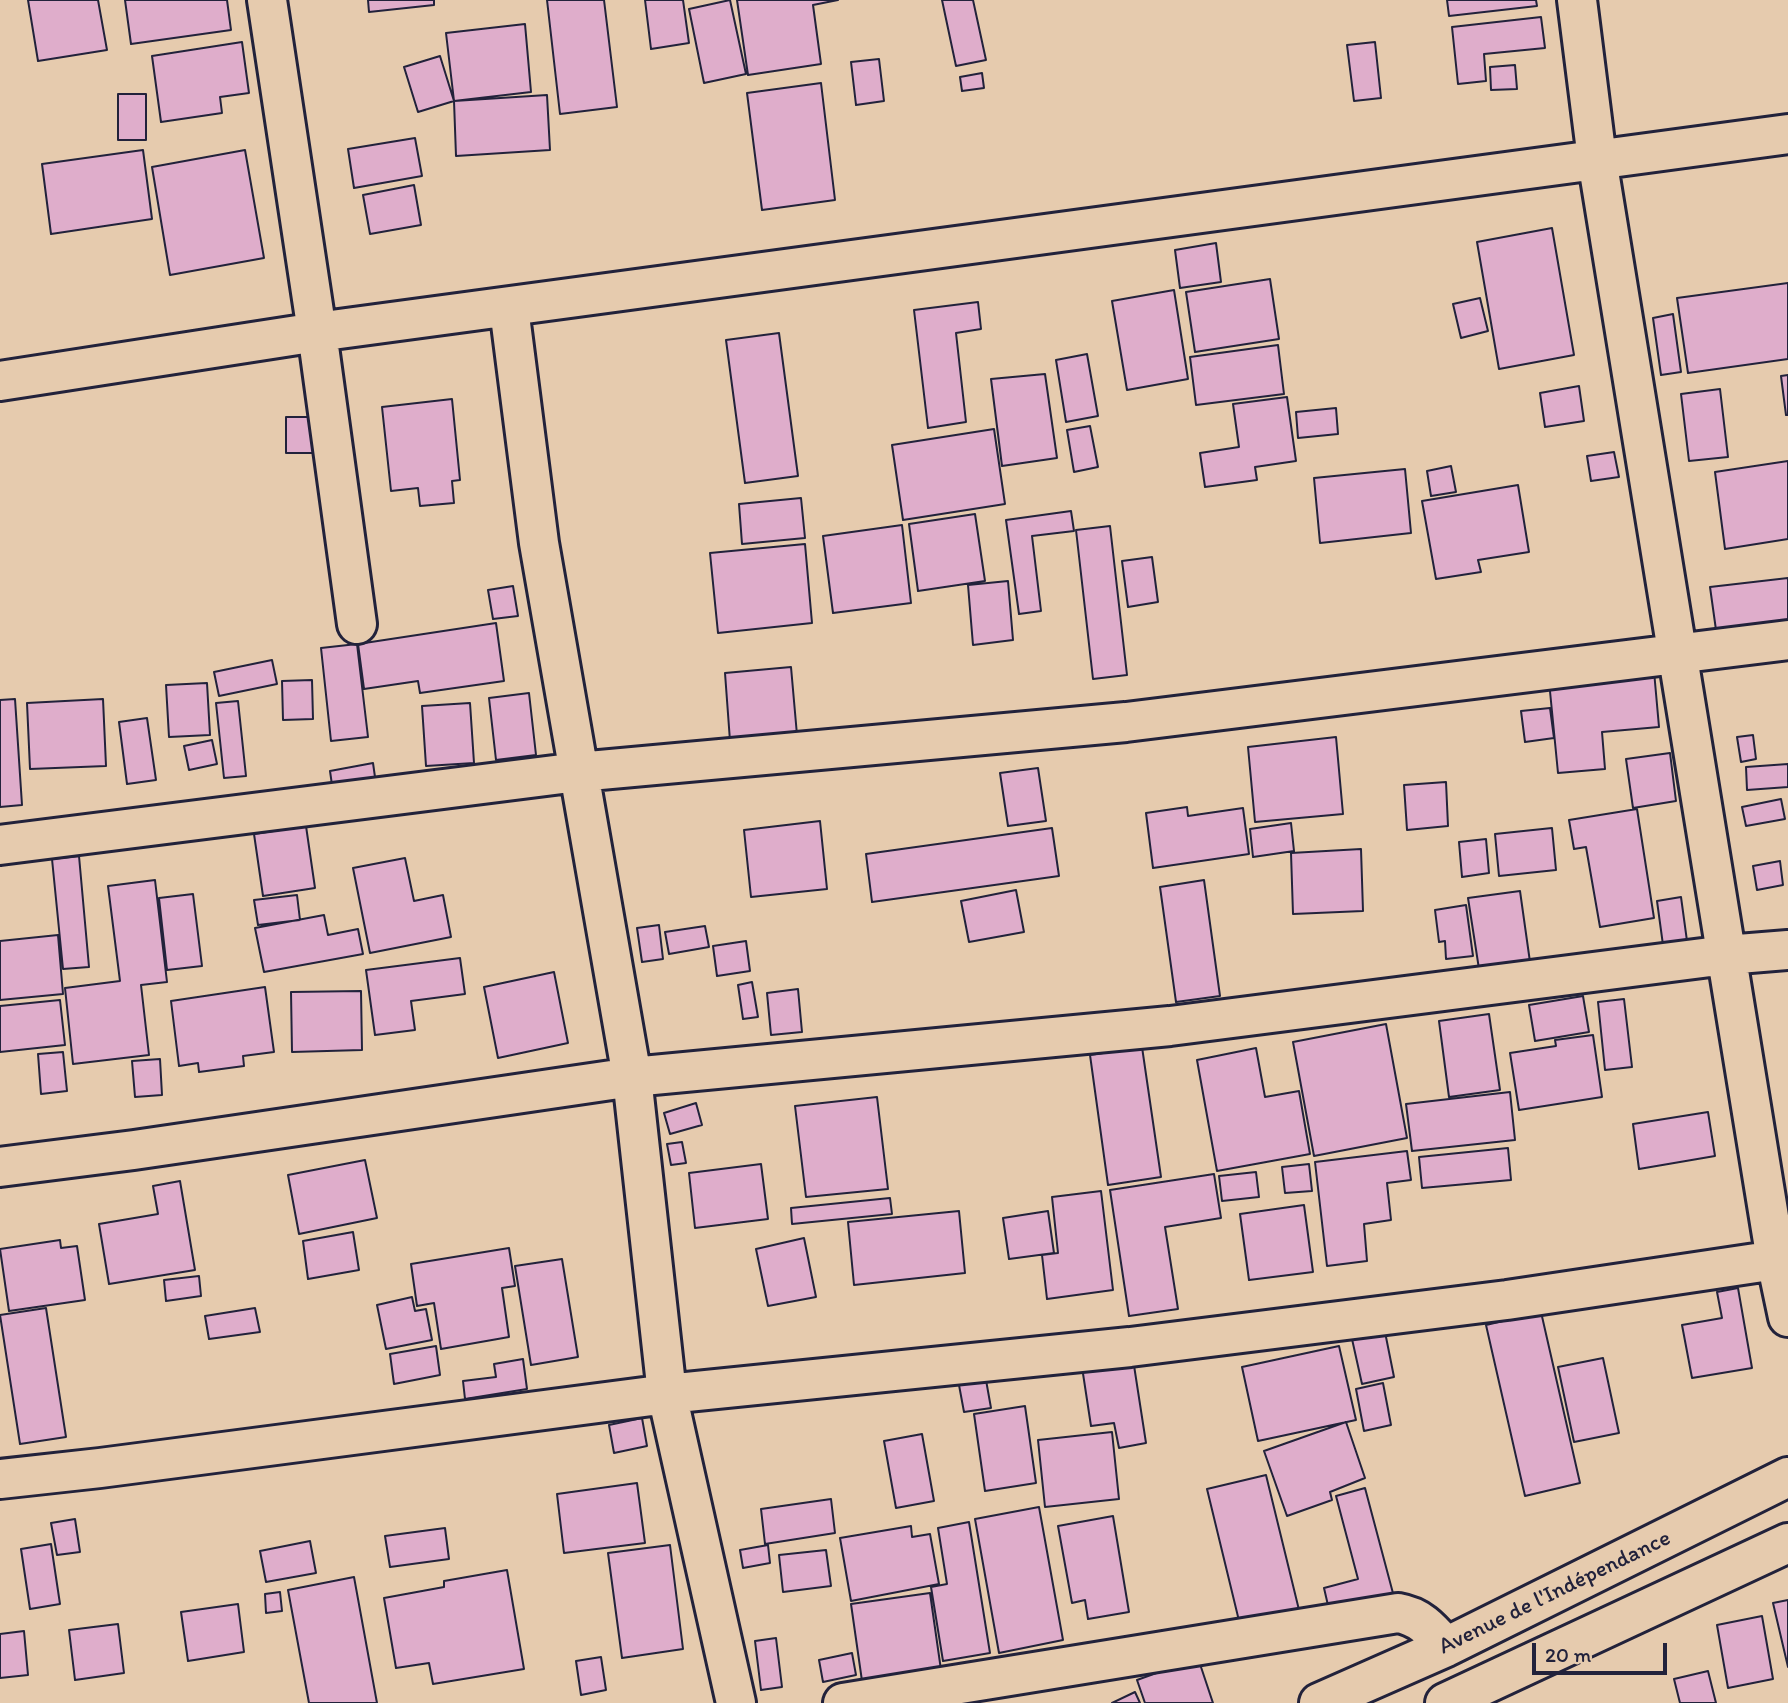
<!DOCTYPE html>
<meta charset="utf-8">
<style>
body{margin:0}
#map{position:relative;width:1788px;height:1703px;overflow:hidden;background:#e6cbae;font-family:Itim,sans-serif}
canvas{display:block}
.scale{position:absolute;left:1532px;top:1643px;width:135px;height:32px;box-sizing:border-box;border:4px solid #22223b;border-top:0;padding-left:9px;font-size:21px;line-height:24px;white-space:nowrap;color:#22223b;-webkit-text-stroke:5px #e6cbae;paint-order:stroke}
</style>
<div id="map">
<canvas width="1788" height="1703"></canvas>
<div class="scale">20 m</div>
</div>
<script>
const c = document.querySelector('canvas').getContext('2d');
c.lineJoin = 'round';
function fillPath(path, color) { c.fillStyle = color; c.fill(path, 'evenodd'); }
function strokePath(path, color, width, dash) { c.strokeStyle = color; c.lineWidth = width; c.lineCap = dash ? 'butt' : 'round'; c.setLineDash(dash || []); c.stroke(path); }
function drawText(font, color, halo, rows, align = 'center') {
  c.font = font + ' Itim,sans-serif'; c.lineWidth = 7; c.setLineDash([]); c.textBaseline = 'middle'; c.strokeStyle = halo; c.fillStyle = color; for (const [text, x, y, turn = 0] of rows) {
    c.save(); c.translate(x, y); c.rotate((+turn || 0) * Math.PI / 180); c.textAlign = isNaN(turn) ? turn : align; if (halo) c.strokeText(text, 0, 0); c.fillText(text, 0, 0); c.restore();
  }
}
const building = new Path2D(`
 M28,0H98L107,50L38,61Z
 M125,0H227L231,30L131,44Z
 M368,0H434V5L369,12Z
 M547,0H604L617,107L560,114Z
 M645,0H683L689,43L651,49Z
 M730,0L746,74L704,83L689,9Z
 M737,0H838L813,5L821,64L748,75Z
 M942,0H973L986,60L956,66Z
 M1447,0H1536L1537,6L1449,16Z
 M1541,17L1545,48L1484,54L1486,81L1458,84L1452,27Z
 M525,24L531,92L454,101L446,33Z
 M242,42L249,93L220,97L222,113L161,122L152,56Z
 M1375,42L1381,98L1354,101L1347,45Z
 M440,56L454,101L418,112L404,67Z
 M879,59L884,101L856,105L851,62Z
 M1515,65L1517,89L1491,90L1490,67Z
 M982,73L984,88L962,91L960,77Z
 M821,83L835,200L762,210L747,93Z
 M118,94H146V140H118Z
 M547,95L550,150L456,156L454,101Z
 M415,138L422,176L354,188L348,149Z
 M143,150L152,219L51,234L42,164Z
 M245,150L264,258L170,275L152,167Z
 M414,185L421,225L370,234L363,195Z
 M1552,228L1574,355L1499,369L1477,242Z
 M1216,243L1221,282L1180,288L1175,250Z
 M1270,279L1279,339L1195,352L1186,292Z
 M1788,283V359L1688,373L1677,298Z
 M1174,290L1188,379L1127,390L1112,301Z
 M1480,298L1488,331L1461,338L1453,304Z
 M978,302L981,329L956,333L966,422L928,428L914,310Z
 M1673,314L1681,372L1661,375L1653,318Z
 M779,333L798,476L745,483L726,340Z
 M1278,345L1284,394L1196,405L1190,357Z
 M1087,354L1098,416L1066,422L1056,360Z
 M1045,374L1057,458L1002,466L991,379Z
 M1788,375V415H1786L1781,376Z
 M1579,386L1584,421L1545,427L1540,393Z
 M1720,389L1728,457L1689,461L1681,394Z
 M1287,397L1296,461L1255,467L1257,480L1205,487L1200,453L1239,447L1233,404Z
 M452,399L460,480L452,481L454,503L420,506L418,488L391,491L382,407Z
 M1336,408L1338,434L1298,438L1296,412Z
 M286,417H324L322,453H286Z
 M1090,426L1098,467L1074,472L1067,430Z
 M994,429L1005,504L903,520L892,445Z
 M1614,452L1619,477L1591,481L1587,456Z
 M1788,461V539L1725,549L1715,472Z
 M1451,466L1456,492L1431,496L1427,471Z
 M1405,469L1411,533L1320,543L1314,478Z
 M1518,485L1529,552L1478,560L1481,572L1436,579L1422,501Z
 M801,498L805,538L742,544L739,504Z
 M1071,511L1074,531L1032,536L1041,611L1019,614L1006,520Z
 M975,514L985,581L918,591L909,524Z
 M902,525L911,603L833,613L823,536Z
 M1110,526L1127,675L1093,679L1076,530Z
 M805,544L812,623L718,633L710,553Z
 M1152,557L1158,602L1128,607L1122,561Z
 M1788,578V622L1716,630L1710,587Z
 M1008,581L1013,640L973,645L968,585Z
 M513,586L518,616L493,619L488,590Z
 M496,623L504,681L420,693L418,681L364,689L358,644Z
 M357,644L368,737L331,741L321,648Z
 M272,660L277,684L219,696L214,672Z
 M791,667L797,735L730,741L725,673Z
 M1654,671L1659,727L1602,732L1605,769L1558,773L1549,681Z
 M312,680L313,719L283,720L282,681Z
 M207,683L210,735L169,737L166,685Z
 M529,693L536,755L496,760L489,698Z
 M15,699L22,805L0,807V700Z
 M103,699L106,766L30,769L27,703Z
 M238,701L246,776L224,778L216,703Z
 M470,703L474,763L426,766L422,706Z
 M1550,708L1554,738L1525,742L1521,711Z
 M147,718L156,780L127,784L119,722Z
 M1753,735L1756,759L1741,762L1737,737Z
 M1336,737L1343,814L1255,822L1248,747Z
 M212,740L217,764L189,770L184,746Z
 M1670,753L1676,801L1633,808L1626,759Z
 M373,763L375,777L332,785L330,771Z
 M1788,764V787L1747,790L1746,767Z
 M1038,768L1046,821L1008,826L1000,773Z
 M1446,782L1448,826L1407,830L1404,785Z
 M1781,799L1785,819L1746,826L1742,807Z
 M1187,807L1188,816L1243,808L1249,854L1153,868L1146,813Z
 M1637,809L1654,918L1600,927L1586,847L1574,849L1569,820Z
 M820,821L827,889L751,897L744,830Z
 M1291,823L1294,851L1253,857L1250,829Z
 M306,826L315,888L263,896L254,834Z
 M1052,828L1059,876L872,902L866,854Z
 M1552,828L1556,870L1499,876L1495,834Z
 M1486,839L1489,873L1462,877L1459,842Z
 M1361,849L1363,911L1293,914L1291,853Z
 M79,856L89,967L63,969L52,859Z
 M405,858L414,901L443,895L451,937L370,953L353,868Z
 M1780,861L1783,885L1757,890L1753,866Z
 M155,880L167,982L141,985L149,1055L73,1064L65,988L120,981L108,886Z
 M1204,880L1220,996L1176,1002L1160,887Z
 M1016,890L1024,932L969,942L961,901Z
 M1520,891L1530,962L1479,969L1468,898Z
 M193,894L202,966L167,970L159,898Z
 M297,895L300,920L258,925L254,900Z
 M1681,897L1687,941L1663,945L1657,901Z
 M1466,905L1473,956L1446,959L1445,941L1439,942L1435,910Z
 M324,915L328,935L358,929L363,954L264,972L255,928Z
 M659,925L663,959L642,962L637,928Z
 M705,926L709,947L669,954L665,932Z
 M58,935L63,994L0,1000V941Z
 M746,941L750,971L717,976L713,946Z
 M460,958L465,994L411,1001L415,1030L375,1035L366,970Z
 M554,972L568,1043L498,1058L484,987Z
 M752,982L758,1017L743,1019L738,985Z
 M265,987L274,1052L243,1056L244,1066L199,1072L198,1063L179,1066L171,1001Z
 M798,989L802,1032L771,1035L767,993Z
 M361,991L362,1050L292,1052L291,992Z
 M1583,996L1589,1032L1535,1041L1529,1005Z
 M1624,999L1632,1067L1605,1070L1598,1002Z
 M60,1000L65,1045L0,1052V1006Z
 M1489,1014L1500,1090L1449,1097L1439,1021Z
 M1386,1024L1407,1138L1314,1156L1293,1042Z
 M1593,1035L1602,1097L1519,1110L1510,1053L1556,1046L1555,1040Z
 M1142,1047L1161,1177L1108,1185L1090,1055Z
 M1256,1048L1265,1097L1299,1091L1310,1154L1217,1171L1197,1060Z
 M63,1052L67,1091L41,1094L38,1054Z
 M160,1059L162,1095L135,1097L132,1061Z
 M1510,1092L1515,1140L1412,1151L1406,1104Z
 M877,1097L888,1189L806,1197L795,1106Z
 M696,1103L702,1125L670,1134L664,1113Z
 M1708,1112L1715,1156L1639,1169L1633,1124Z
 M682,1142L686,1163L671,1165L667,1144Z
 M1508,1148L1511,1180L1422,1188L1419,1157Z
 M1407,1151L1411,1180L1387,1183L1391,1220L1364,1224L1367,1261L1327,1266L1315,1162Z
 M365,1160L377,1218L299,1234L288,1175Z
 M761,1164L768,1219L695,1228L689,1173Z
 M1309,1164L1312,1191L1285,1193L1282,1167Z
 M1256,1172L1259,1197L1222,1201L1219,1176Z
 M1214,1174L1221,1218L1165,1227L1178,1309L1129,1316L1110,1190Z
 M180,1181L195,1270L109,1284L99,1224L158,1214L153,1186Z
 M1101,1191L1113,1290L1047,1299L1042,1255L1058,1253L1052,1197Z
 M890,1198L892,1214L792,1224L791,1208Z
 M1304,1205L1313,1272L1249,1280L1240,1214Z
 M959,1211L965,1273L854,1285L848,1222Z
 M1048,1211L1054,1253L1009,1259L1003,1218Z
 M353,1232L359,1270L308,1279L303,1241Z
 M804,1238L816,1297L768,1306L756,1249Z
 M60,1240L61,1248L77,1246L85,1300L9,1311L0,1249Z
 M509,1248L515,1286L502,1288L509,1337L441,1349L434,1303L417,1306L411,1264Z
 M562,1259L578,1357L531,1365L515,1266Z
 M199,1276L201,1296L166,1301L164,1280Z
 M1738,1288L1752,1368L1692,1378L1682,1325L1722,1318L1717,1292Z
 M412,1297L415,1311L426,1309L432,1340L386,1349L377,1305Z
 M46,1308L66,1437L20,1444L0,1315Z
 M255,1308L260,1332L209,1339L205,1316Z
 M1541,1312L1580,1483L1525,1496L1486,1325Z
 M1385,1332L1394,1377L1362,1384L1352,1339Z
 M436,1346L440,1375L394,1384L390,1354Z
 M1339,1346L1356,1420L1258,1441L1242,1367Z
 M1603,1358L1619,1433L1574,1442L1558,1367Z
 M523,1359L527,1389L465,1399L463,1381L496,1377L494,1364Z
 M1133,1359L1146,1443L1119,1448L1114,1423L1091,1426L1082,1367Z
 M986,1380L991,1408L964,1412L959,1385Z
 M1383,1383L1391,1425L1364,1431L1356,1389Z
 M1025,1406L1036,1483L985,1491L974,1414Z
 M642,1418L647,1446L614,1453L609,1425Z
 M1346,1422L1365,1478L1330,1492L1332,1500L1287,1516L1264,1451Z
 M1112,1432L1119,1499L1045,1507L1038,1440Z
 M922,1434L934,1501L896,1508L884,1441Z
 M1266,1475L1300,1614L1241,1629L1207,1489Z
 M637,1483L645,1543L564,1553L557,1494Z
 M1365,1488L1394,1597L1330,1614L1324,1588L1358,1579L1336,1496Z
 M831,1499L835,1533L765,1544L761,1509Z
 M1039,1507L1063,1640L999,1653L975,1519Z
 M1113,1516L1129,1612L1088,1619L1085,1600L1072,1603L1058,1526Z
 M75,1519L80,1552L57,1555L51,1523Z
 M969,1522L990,1653L943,1661L931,1587L947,1584L938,1528Z
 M911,1526L912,1537L930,1534L939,1584L851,1601L840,1538Z
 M445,1528L449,1559L390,1567L385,1536Z
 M310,1541L316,1573L266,1582L260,1551Z
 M51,1544L60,1604L30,1609L21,1549Z
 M670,1545L683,1649L622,1658L608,1553Z
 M768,1545L770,1563L743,1568L740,1550Z
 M826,1550L831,1586L783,1592L779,1555Z
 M507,1570L524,1669L433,1684L429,1663L396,1668L384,1598L444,1587V1581Z
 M354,1577L377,1703H309L288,1590Z
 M280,1592L282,1611L266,1613L265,1594Z
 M930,1593L941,1670L862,1681L851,1604Z
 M1788,1600V1667L1773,1603Z
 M238,1604L244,1652L188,1661L181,1612Z
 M1762,1616L1773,1679L1728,1688L1717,1625Z
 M118,1624L124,1673L75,1680L69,1630Z
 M24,1631L28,1675L0,1678V1634Z
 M776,1638L782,1687L761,1690L755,1641Z
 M852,1653L856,1675L823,1682L819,1660Z
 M601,1657L606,1690L581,1695L576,1661Z
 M1198,1658L1213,1703H1145L1137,1680Z
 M1708,1671L1716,1703H1680L1674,1679Z
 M1135,1692L1140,1703H1112Z`);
const minor = new Path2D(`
 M267,0L317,332L357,624
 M1577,0L1597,159L1776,1260L1788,1317
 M509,308L539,543L632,1077L667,1394L736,1703
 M0,381L317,332L1788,134
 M0,845L578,772L1126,722L1788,640
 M0,1167L134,1150L632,1077L1170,1026L1726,955L1788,950
 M0,1479L100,1468L667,1394L1130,1347L1507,1300L1776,1260
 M843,1703L1398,1613C1421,1617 1431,1630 1446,1647
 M1319,1703L1446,1647L1788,1477
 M1445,1703L1788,1543`);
const streetNames = [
 ["Avenue de l'Indépendance",1555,1593,-26]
];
fillPath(building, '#dfadcb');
strokePath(building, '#22223b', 2);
strokePath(minor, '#22223b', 44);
strokePath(minor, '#e6cbae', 38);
drawText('23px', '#22223b', '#e6cbae', streetNames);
</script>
